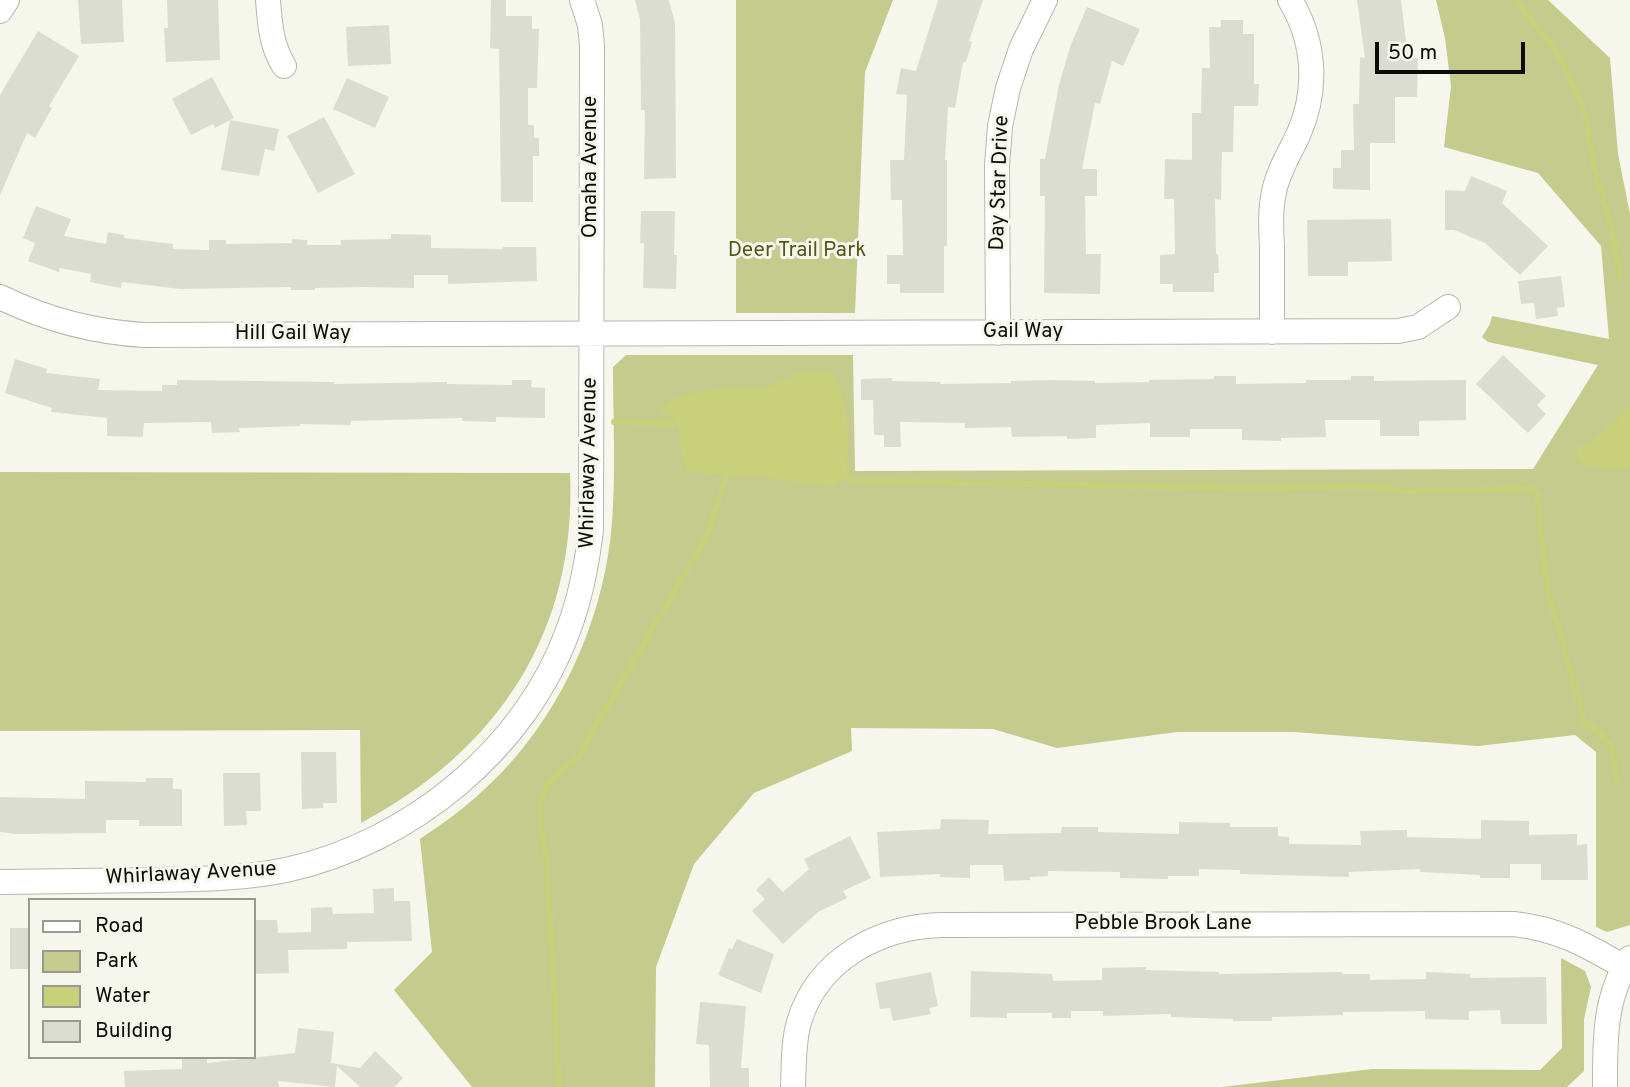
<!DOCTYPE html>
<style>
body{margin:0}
#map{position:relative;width:1630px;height:1087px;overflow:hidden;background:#f5f7ec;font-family:Overpass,sans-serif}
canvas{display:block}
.legend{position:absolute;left:28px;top:898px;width:228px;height:161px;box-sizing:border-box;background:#f5f7ec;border:2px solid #989991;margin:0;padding:9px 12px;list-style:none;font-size:21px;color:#0c0c09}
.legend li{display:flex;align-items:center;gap:14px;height:35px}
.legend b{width:35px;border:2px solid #989991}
.scale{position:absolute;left:1375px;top:42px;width:150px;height:32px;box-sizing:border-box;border:4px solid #0c0c09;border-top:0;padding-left:9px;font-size:21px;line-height:24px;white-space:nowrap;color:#0c0c09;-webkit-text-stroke:5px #f5f7ec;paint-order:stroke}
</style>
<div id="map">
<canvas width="1630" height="1087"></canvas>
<ul class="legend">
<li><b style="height:9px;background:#fff"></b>Road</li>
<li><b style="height:19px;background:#c4cb8c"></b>Park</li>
<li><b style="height:19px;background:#c8d17a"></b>Water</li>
<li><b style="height:19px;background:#dbddd2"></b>Building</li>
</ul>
<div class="scale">50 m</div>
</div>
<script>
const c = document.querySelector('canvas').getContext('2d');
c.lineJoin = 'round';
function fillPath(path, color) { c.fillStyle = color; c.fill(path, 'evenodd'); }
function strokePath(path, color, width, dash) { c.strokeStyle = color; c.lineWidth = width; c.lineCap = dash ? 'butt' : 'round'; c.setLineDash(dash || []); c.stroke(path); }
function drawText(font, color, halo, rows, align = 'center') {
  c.font = font + ' Overpass,sans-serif'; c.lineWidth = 6; c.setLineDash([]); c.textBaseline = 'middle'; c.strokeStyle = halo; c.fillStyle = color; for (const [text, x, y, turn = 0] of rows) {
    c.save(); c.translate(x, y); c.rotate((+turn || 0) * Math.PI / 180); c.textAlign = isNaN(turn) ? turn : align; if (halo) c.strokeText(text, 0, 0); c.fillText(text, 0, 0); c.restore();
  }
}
const green = new Path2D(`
 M736,0H893L865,72L855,313H736Z
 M1436,0H1548L1610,58L1618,154L1630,214V925L1607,932L1596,927V752L1575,735L1478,746L1294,732H1177L1057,748L993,729L851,728L852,751L754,793L694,864L656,967L655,1087H472L394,990L432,952L420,839C439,826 458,813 476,797C555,729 604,625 612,522C616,471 613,419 613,367L626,355H853L855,471L1533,469L1598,365L1488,342L1482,337L1490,324L1492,316L1609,339L1601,246L1538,173L1444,147L1451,86L1445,38Z
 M0,472L570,473C577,632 498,750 361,823L360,730L0,731Z
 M1561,958L1585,971L1591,987L1584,1019V1071L1567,1087H1222L1372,1069L1540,1070L1562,1048Z`);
const water = new Path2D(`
 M816,371L834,375L843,395L848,431L847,470L840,483L833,487L757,476H733L686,471L680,446L677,418L667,416L661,410L666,403L680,396L726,388L764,389L795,374Z
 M1630,406V468C1611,468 1590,471 1575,459L1579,447L1597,438Z`);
const stream = new Path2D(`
 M1514,0L1543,33L1563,62L1586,115L1594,167L1609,219L1621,277
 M614,422L685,423
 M837,472L852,481L1252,488L1369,486L1404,491L1531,489L1537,495L1547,587L1584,721C1611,740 1615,747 1616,780
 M559,1087C555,1014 552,941 547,868C546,846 537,821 542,799C547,780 561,770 576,760L707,536L729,467`);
const building = new Path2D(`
 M78,0H122L124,42L81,44Z
 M167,0H218L220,60L166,62L164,28H168Z
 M491,0H506V16H532V29H539L537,88H528V125H534V138H539V156H533V202H501L499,49L490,48Z
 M635,0H669L675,23L676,178L644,179L645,110H641L640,19Z
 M938,0H983L969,41L972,42L966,62H963L955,108L948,107L945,160H947V246H944V293H900V284H887V255H903L902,200H891L890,160H904L907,95L896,94L901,68L916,71Z
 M1357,0H1401L1408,58H1418L1417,97H1395V143H1370V190L1333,189V168H1341V150H1354L1353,104H1359L1360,57L1365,58Z
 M1087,7L1140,29L1123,66L1112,61L1100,104L1095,103L1082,169H1097V196H1085L1086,254H1101L1100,294L1044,293L1045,196H1040V159H1045L1059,85L1070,47Z
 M1221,20H1243V34H1254V84H1259L1258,106H1234L1233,152H1222L1221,200L1215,199L1216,254H1218L1219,273H1214V292H1173V284H1160V255L1175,254L1174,199H1164L1165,159L1192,160V113H1201L1202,68H1210L1209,27H1221Z
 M389,25L391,64L348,66L346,27Z
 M38,31L79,56L49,106L52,108L35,138L27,133L0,195V95Z
 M212,77L234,118L215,128L213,124L191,135L172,99Z
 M347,78L389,97L375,128L333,109Z
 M324,117L355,174L318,193L287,136Z
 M230,120L279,129L274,151L265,149L259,176L221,170Z
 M1471,176L1507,191L1502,203L1548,246L1520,275L1485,243L1454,230H1445V190L1465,191Z
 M36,206L71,219L64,236L106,244L108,232L124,235V238L173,244V249L209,250V240H226V244L292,243V239L307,240V245H341V240L391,239V234L431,235V248L503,249V247H536L537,281L448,284V275H414V288L365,287L315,288V290H291V287L180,289L122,282L121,288L90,282L91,274L60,268L59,272L28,261L35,243L23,238Z
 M641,211H675L674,255H677L676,289L643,288L644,243H640Z
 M1391,219L1392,261L1348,262V276H1308L1307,220Z
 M1561,276L1565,307L1557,308L1558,316L1536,319L1534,303L1521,304L1518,281Z
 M1503,355L1546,396L1537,405L1546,414L1528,433L1476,384Z
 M15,359L47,369L46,373L100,379L98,390L162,391V385H177V380L334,382V384L447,382V384L512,385V380H532L531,387L545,388V418L496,417V422L462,421V418L351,421V425L300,424V426L239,428L240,432L212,433L211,422L144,423L143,437L107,436V418L51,412L52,408L5,393Z
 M1214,376H1236V384L1306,383V380H1351V376H1374V381L1466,380V420L1419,421V436H1380V420H1325L1326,437L1281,438V441L1242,440V429H1190V437H1150V423L1096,425V438L1067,439V436L1012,437L1011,427L965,428V423L900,422L901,447H884V435H874L873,400H861V379L892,378V381L941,382L940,384L1011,383V381L1051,380L1095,381V383L1149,382V380L1214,379Z
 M301,752H336L337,803H323V808L302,809Z
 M223,773H260L261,811H246L247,825L224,826Z
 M146,778H173V789H182V826H139V820H106V833L16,834L0,832V797L85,799V781L146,782Z
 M941,819L989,820L988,834L1061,833L1062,827H1098V832L1179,834V822L1230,823V827H1278V836L1289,837V844L1361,845L1360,831L1407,830V837L1481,839V820L1529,821V835L1577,834V845L1587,844L1588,880H1541V864H1510V878H1480V875L1420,872V869L1349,872V877L1240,874V870L1199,869V876H1168V879L1120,878V872L1048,871V876L1030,877V880L1004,881L1003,865H970V878L940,877V874L880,877L877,832L940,829Z
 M850,836L871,878L843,891L847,898L818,912L783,944L752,911L765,899L756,890L769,877L783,892L809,869L804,859Z
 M394,888V901H410L412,941L347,942V949L288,950L289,973L254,974V920H277L278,933L311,932V908L332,907L333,914L374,913L373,889Z
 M10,928H30V969H10Z
 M737,939L774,954L761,993L718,975L729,948L732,949Z
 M1146,967V970L1219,972V974L1342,972V974H1370V980L1426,979V972L1470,974V978L1546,977L1547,1024H1501L1500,1010L1469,1011V1020L1425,1019V1011L1343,1012V1015L1272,1017V1021H1233V1019L1171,1017V1014L1103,1016V1011H1071V1018H1052V1013H1007V1018L970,1017L971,971L1052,974L1053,981L1102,980V968Z
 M931,972L938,1006L929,1008L931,1014L893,1021L890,1008L880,1009L875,983Z
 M700,1002L746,1006L741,1068H749V1087H710L709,1045L696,1044Z
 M298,1028L334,1032L331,1063L360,1068L375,1051L403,1078L394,1087H360L337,1066L335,1087L278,1081L279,1087H125L124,1071L182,1069V1057H207V1063L295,1053Z`);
const minor = new Path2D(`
 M268,0C270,25 271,45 284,66
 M0,11L7,0
 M0,297C45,319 94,332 144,335L1398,331L1418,327L1448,307
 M1272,332C1272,303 1272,274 1272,246C1271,228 1270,210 1274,192C1278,171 1290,153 1299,133C1318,89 1315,41 1290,0
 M998,333L997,166L1000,126L1008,88L1021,49L1045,0
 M0,882C51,881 103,881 154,880C198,879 243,879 286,870C410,843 526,749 569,628C581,596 587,563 591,530L592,45L590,25L582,0
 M793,1087C794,1066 793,1043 799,1022C818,959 879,927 941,925L1514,924C1559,929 1586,945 1624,967
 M1605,1087C1605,1041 1604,997 1630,958`);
const streetNames = [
 ["Omaha Avenue",592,167,-90],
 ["Day Star Drive",1001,183,-88],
 ["Gail Way",1023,333],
 ["Hill Gail Way",293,335],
 ["Whirlaway Avenue",590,463,-89],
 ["Whirlaway Avenue",191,875,-3],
 ["Pebble Brook Lane",1163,925]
];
const parkNames = [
 ["Deer Trail Park",797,252]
];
fillPath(green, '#c4cb8c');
fillPath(water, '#c8d17a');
strokePath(stream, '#c8d17a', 6);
fillPath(building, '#dbddd2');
strokePath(minor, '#b6b7ad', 26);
strokePath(minor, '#fff', 24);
drawText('21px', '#0c0c09', '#f5f7ec', streetNames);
drawText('21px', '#525717', '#f5f7ec', parkNames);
</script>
